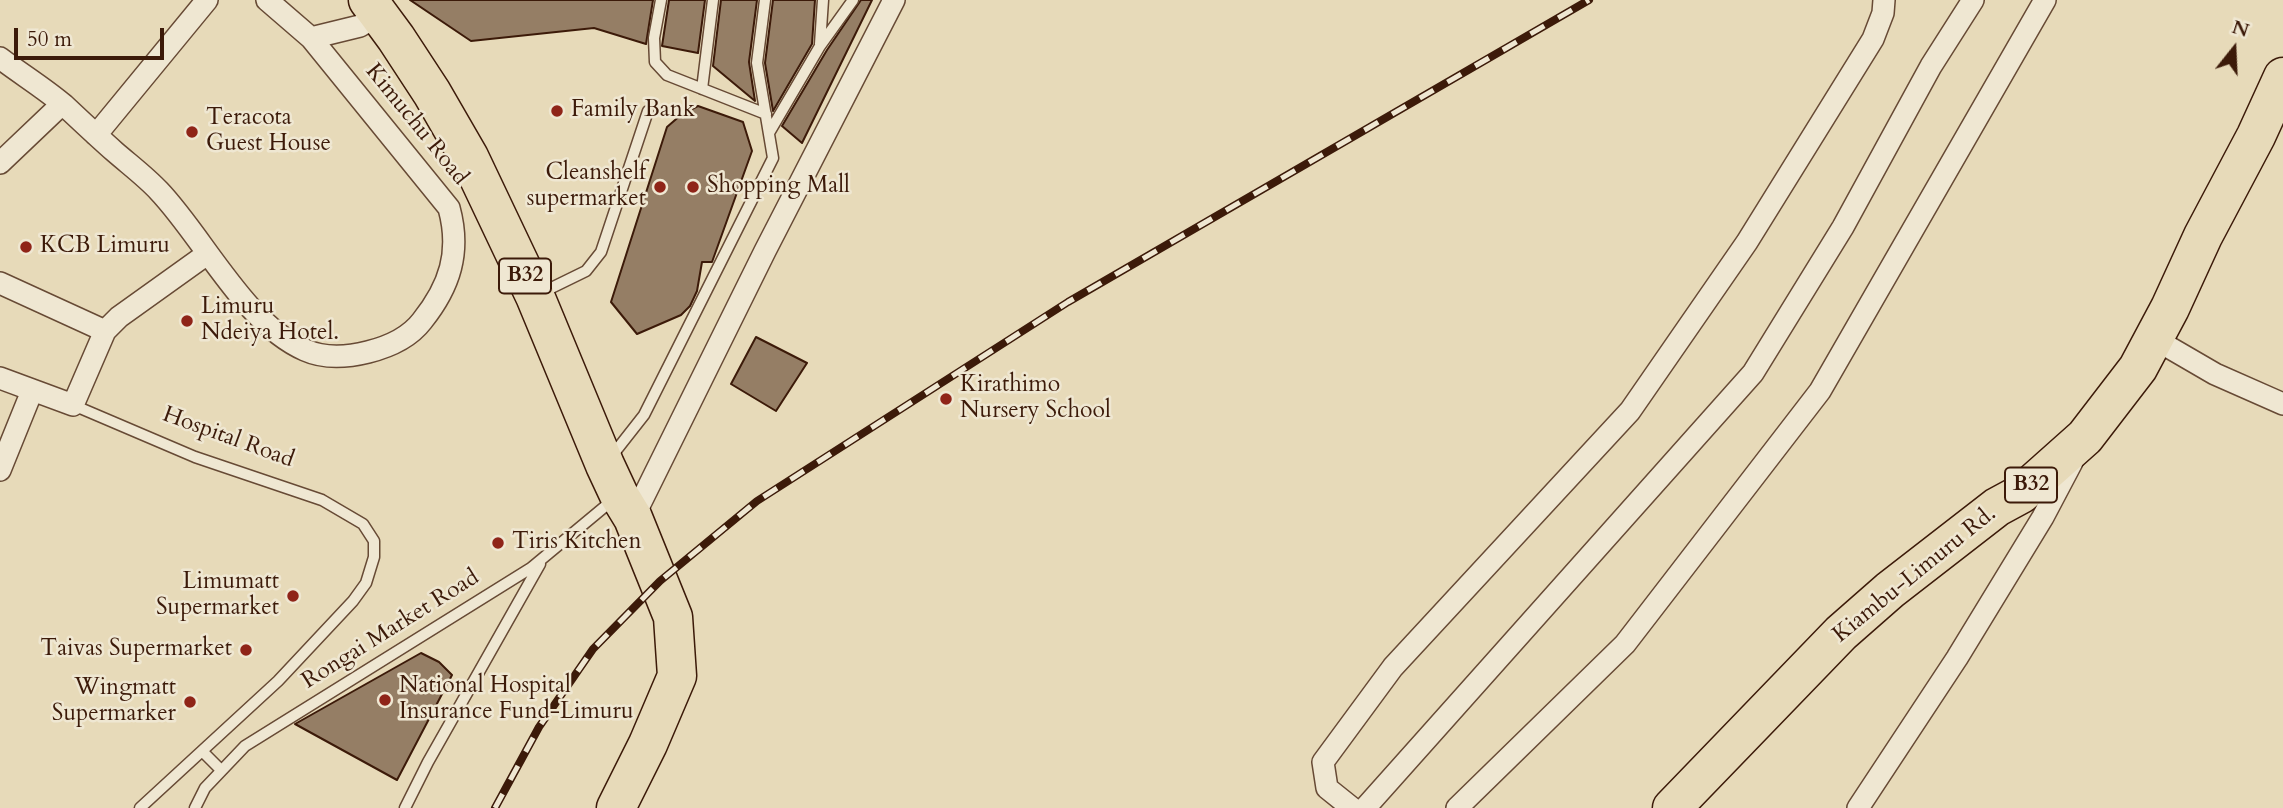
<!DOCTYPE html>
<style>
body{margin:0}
#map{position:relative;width:2283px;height:808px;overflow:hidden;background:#e7dab9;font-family:Cardo,serif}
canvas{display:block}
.north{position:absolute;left:2199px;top:14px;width:70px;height:70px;-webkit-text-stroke:5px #efe7d2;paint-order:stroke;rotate:18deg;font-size:19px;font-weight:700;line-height:28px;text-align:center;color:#3c1a09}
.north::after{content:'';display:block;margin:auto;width:24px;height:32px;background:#3c1a09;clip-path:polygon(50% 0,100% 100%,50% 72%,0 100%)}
.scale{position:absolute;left:14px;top:28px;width:150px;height:32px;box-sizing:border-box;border:4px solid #3c1a09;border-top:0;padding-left:9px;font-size:21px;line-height:24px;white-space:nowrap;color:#3c1a09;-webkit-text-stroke:5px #efe7d2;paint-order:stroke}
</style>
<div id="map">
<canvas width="2283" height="808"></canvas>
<div class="north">N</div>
<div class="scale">50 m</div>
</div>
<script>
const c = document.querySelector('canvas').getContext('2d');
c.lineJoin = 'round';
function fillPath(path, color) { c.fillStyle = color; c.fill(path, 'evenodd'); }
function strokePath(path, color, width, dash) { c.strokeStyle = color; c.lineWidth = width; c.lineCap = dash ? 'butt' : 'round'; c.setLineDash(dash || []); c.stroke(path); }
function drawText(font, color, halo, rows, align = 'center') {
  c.font = font + ' Cardo,serif'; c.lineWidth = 5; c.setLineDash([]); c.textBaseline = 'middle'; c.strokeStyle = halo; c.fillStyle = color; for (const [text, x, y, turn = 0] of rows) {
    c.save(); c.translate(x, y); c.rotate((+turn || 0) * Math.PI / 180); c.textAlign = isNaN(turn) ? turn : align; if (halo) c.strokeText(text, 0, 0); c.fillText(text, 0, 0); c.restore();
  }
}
const building = new Path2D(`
 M410,0H653L646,44L594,28L471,41Z
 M669,0H705L698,53L662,46Z
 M721,0H757L749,62L755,101L713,66Z
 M773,0H815L812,44L773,111L765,63Z
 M861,0H872L802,143L782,126L827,50Z
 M698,106L743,122L752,151L712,262H702L697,291L690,306L681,315L637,334L611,302L667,127L682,114Z
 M756,337L807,363L776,411L731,384Z
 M421,653L439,662L452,675L397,780L295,724Z`);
const lane = new Path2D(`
 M661,0L654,38L655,62L667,75L766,114
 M820,44L823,0
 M702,89L713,0
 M769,133L820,46L853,0
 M541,293L586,271L601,252L648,111
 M73,405L195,457L322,500L363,524L374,541V557L366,583L353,601L278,681L140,808
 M611,457L644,415L773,158L757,63L765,0
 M202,751L221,770
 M195,808L205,788L245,746L531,568L614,499
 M405,808L428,762L540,564`);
const street = new Path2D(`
 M311,38L360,26L380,14
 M0,58C21,74 44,88 64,105C81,121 98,137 115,152C130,165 146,177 159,191C203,237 245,324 305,350C325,359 348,357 368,352C388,347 409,338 422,321C450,286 461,252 449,208L311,38L267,0
 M96,135L207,0
 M0,163L62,104
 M0,283L105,331
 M2153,338L2215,374L2283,404
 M0,378L73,405L105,331L119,317L207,254
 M0,470L32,391
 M633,518L765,251L894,0
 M1352,808L1327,788L1323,762L1393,667L1630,411L1747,242L1873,39L1883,13L1884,0
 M1365,808L1753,373L1843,227L1931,66L1973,0
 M1457,808L1625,644L1820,391L2045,0
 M1858,808L1957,658L2043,517L2072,462`);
const highway = new Path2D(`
 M368,0L396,38L432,93L469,157L535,296L605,465L619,495L633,518L673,617L677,676L648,744L616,808
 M1672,808L1841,633L1890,590L1997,507L2021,494L2085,437L2138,368L2170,308L2203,236L2256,136L2283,77`);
const rail = new Path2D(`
 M495,808L539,727L593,649L660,581L757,501L1068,302L1589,0`);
const markers = [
 [557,111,7,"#8f2418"],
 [192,132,7,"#8f2418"],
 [660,187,7,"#8f2418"],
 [693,187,7,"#8f2418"],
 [26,247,7,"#8f2418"],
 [187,321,7,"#8f2418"],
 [946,399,7,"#8f2418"],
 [498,543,7,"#8f2418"],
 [293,596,7,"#8f2418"],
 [246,650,7,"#8f2418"],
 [385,700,7,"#8f2418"],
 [190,702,7,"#8f2418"]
];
const shields = [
 [525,276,52],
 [2031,485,52]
];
const shieldNames = [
 ["B32",525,276],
 ["B32",2031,485]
];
const poiNames = [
 ["Family Bank",571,111],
 ["Teracota",206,119],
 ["Guest House",206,145],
 ["Cleanshelf",646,174,"right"],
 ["supermarket",646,200,"right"],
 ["Shopping Mall",707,187],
 ["KCB Limuru",40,247],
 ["Limuru",201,308],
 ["Ndeiya Hotel.",201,334],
 ["Kirathimo",960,386],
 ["Nursery School",960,412],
 ["Tiris Kitchen",512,543],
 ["Limumatt",279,583,"right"],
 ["Supermarket",279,609,"right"],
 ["Taivas Supermarket",232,650,"right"],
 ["National Hospital",399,687],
 ["Insurance Fund-Limuru",399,713],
 ["Wingmatt",176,689,"right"],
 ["Supermarker",176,715,"right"]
];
const streetNames = [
 ["Kimuchu Road",416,125,51],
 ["Hospital Road",228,438,20],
 ["Kiambu-Limuru Rd.",1915,575,-39],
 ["Rongai Market Road",391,630,-32]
];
fillPath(building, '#957e65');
strokePath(building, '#3c1a09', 2);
strokePath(lane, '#674a35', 13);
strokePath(street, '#674a35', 24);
strokePath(highway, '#3c1a09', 41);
strokePath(lane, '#efe7d2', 10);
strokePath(street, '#efe7d2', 21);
strokePath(highway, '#e7dab9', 38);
strokePath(rail, '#3c1a09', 8);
strokePath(rail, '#efe7d2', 5, [16]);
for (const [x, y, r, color] of markers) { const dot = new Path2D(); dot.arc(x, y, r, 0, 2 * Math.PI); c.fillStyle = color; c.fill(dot); strokePath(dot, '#efe7d2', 2.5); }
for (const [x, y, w] of shields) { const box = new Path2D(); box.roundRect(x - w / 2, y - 17.5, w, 35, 5); c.fillStyle = '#efe7d2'; c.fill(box); strokePath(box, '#3c1a09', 2); }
drawText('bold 21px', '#3c1a09', null, shieldNames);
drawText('23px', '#3c1a09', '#efe7d2', poiNames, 'left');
drawText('23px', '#3c1a09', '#efe7d2', streetNames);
</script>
